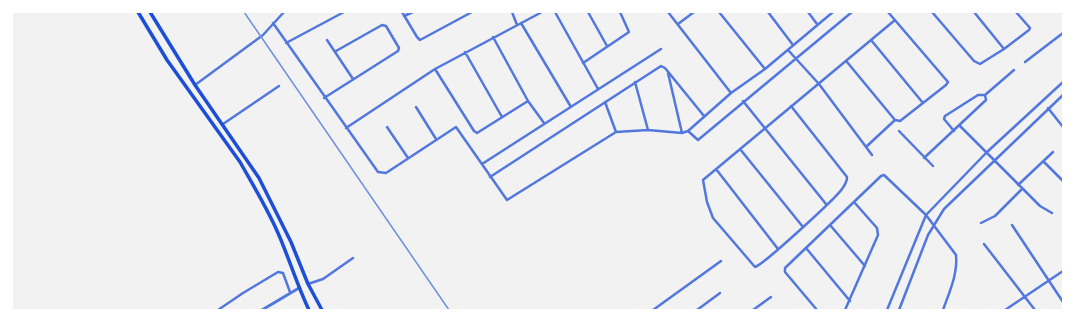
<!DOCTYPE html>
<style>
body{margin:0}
#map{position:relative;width:1075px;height:322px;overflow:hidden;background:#f2f2f2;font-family:"Playfair Display",serif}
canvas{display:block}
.frame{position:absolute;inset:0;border:13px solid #fff;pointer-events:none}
</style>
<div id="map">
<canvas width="1075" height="322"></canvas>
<div class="frame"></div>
</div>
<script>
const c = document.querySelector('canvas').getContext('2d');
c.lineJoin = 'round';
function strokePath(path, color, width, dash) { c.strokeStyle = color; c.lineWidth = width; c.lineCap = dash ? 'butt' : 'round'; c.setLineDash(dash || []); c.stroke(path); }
const minor = new Path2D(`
 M402,12L417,37L420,40L472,12
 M512,12L517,25
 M555,12L598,89
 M588,12L607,46
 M668,12L731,93
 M719,12L765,69
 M768,12L793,45
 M808,12L817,24
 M888,12L948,82L946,85L900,121L895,120
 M932,12L974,61L980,64L1004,49L1029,30L1030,28L1016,12
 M974,12L1004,49
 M404,16L413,12
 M273,23L378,172L386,173L456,127L507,200L616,132L648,130L682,133L688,131L731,93L765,69L833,12
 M521,23L571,107
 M678,24L694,12
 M493,37L528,101L544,123
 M327,40L353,79
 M871,40L923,103
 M286,43L344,12
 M788,50L819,84L872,155
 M465,52L502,117
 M847,62L895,120
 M1025,62L1063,33
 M583,63L629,32L620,12
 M435,69L474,131L477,133L528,101
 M668,73L682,133
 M635,82L648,130
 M195,85L263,35L284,12
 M324,98L398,51L399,48L386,26L382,25L336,51
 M743,101L826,204
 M605,102L616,132
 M791,106L847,177C847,182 845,185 842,189C835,199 763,265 755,267L713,218L707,202L703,180L895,20
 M416,107L436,139
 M1048,108L1063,127
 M223,124L279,86
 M960,126L1040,206L1052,213
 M387,127L408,158
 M346,128L435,69L542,12
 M688,131L698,140L852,12
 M899,131L933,166
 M954,131L944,119L945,116L978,95H985
 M867,146L895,120
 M740,149L803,227
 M924,158L986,100L985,95L1014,70
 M1044,162L1063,181
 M482,164L661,49
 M716,169L778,249
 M490,177L661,66L665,68L704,116
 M1018,185L1053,152
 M981,223L995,216L1022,189
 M830,225L865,266
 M1012,225L1063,302
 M984,244L1035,310
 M806,248L850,301
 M308,284L323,279L353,258
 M218,310L243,293L278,272L283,273L290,292
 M653,310L721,261
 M697,310L720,293
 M753,310L771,297
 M817,310L785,272V268L881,176L884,175L926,215L956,255C958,274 949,293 943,310
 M845,310L878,235L877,228L854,202
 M887,310L926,215L987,152L1063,82
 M899,310L928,235L944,209L1063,95
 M1005,310L1063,271`);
const tertiary = new Path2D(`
 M262,310L299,288`);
const secondary = new Path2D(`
 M138,12L167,60L240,162C253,185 267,208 278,233C289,258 297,285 309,310
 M150,12L195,85L259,178L291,242L308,284L322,310`);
const rail = new Path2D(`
 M244,12L449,310`);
strokePath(minor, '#5277de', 2.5);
strokePath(tertiary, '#5277de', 3);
strokePath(secondary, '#1d4ed8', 3.5);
strokePath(rail, '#7290e2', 1.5);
</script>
